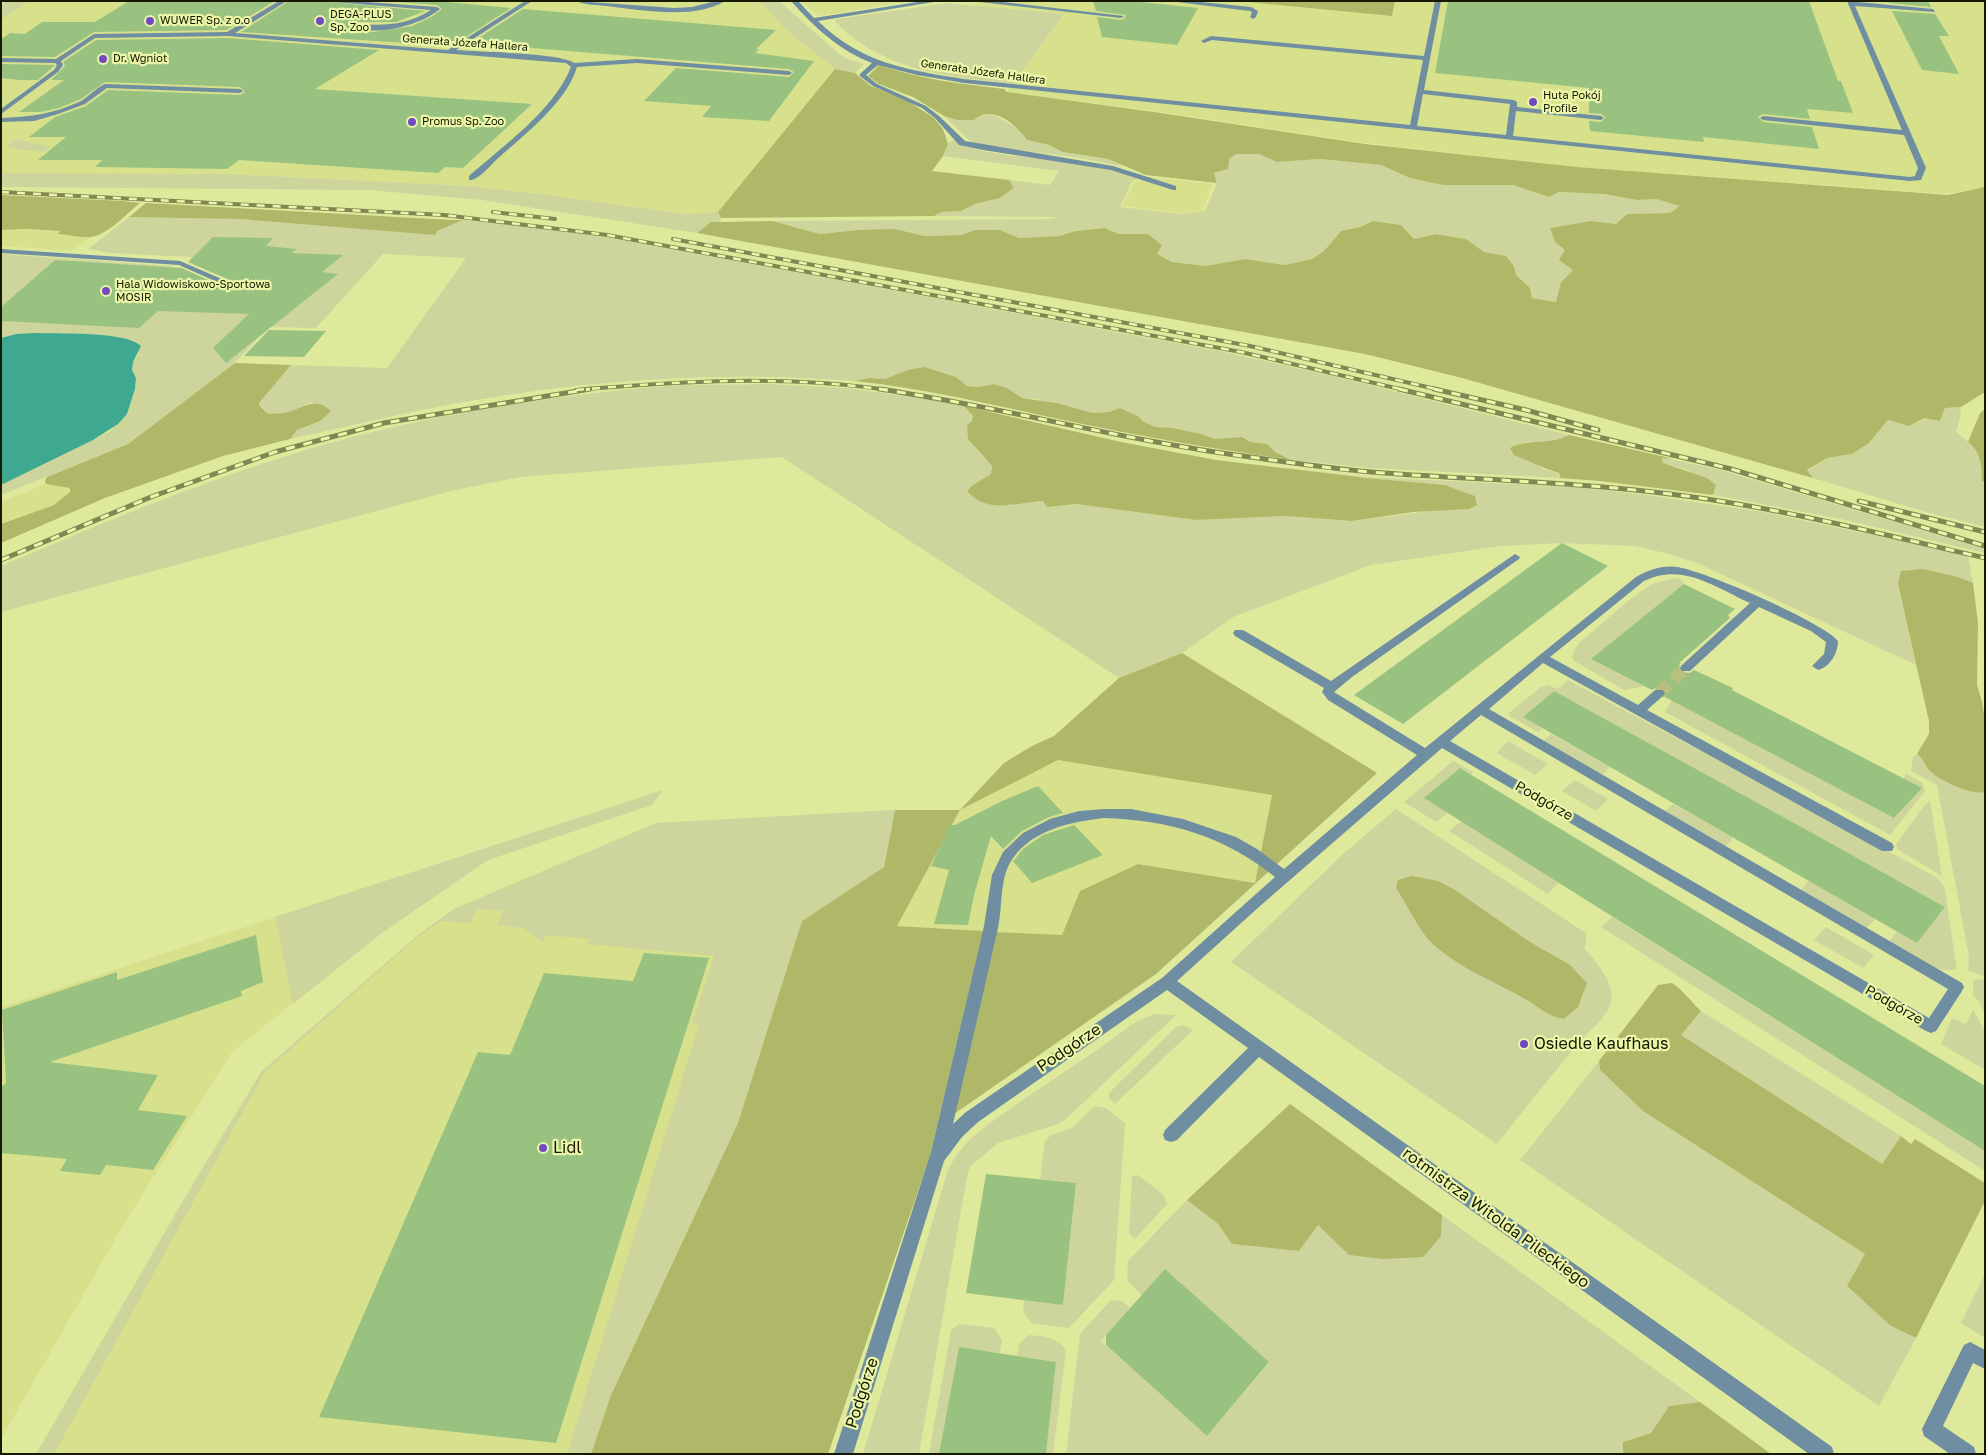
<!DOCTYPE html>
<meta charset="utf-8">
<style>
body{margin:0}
#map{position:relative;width:1986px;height:1455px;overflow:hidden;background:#dfe99c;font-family:"Golos Text",sans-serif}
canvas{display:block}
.frame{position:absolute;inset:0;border:2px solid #171a00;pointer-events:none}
</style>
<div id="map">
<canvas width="1986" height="1455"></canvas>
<div class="frame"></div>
</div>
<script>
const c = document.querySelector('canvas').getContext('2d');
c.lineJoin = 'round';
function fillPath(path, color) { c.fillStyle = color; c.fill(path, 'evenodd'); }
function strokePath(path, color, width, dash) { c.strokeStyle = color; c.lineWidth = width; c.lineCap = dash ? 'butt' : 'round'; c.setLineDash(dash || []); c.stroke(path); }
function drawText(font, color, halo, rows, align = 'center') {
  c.font = font + ' "Golos Text",sans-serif'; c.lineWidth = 4.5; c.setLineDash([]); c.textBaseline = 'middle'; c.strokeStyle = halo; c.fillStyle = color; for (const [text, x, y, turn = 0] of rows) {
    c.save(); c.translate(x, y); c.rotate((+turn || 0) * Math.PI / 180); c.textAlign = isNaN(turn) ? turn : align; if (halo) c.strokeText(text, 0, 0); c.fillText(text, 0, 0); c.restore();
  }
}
const built = new Path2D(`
 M29,1H760L785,29L835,69L718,212L684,214L542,194L469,186L228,174L1,173V20Z
 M800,1H915L818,16Z
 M979,1H1237L1391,16L1395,1H1985V187L1948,194L1577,167L1365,143L1154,111L1007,92L1064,15L972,6Z
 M1149,177L1213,184L1202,211L1180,213L1122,206L1135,182Z
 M5,229L61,231L59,234L91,237L71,251L1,246V230Z
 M46,484L66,486L70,488V492L54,505L1,524V502Z
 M1058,760L1272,795L1255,883L1138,864L1080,891L1062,936L897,926L960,810Z
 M663,790L652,805L488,860L381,933L232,1052L121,1229L1,1439V1007Z
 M895,810L611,1395L591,1454H36L197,1177L262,1071L418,935L454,909L656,823Z`);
const green = new Path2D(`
 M8,1H29L1,20V5Z
 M760,1H779L844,58L864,64L855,73L835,69L785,29Z
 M946,3L1064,14L1013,84C948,76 883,72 835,21L837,19Z
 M991,113L1020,130L1027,140L1049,145L1063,152L1108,159L1125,167L1080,158L988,146L971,142L944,116L957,120Z
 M16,139L51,147L44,152L15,149L6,146Z
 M953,140C976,156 1045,158 1075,162C1097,165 1117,171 1138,179L1132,181L1120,207L1181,214L1205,211L1217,183L1214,173L1228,159L1236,154H1259L1277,162L1320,159L1381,165L1410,178L1443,185H1513L1549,197L1559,192L1604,194L1637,200L1656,199L1681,206L1670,213L1627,214L1616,224L1591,221L1550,228L1555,242L1565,250L1573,270L1561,282L1556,302L1532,298L1530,288L1516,275L1514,266L1506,256L1484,252L1466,239L1436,234L1414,239L1401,225L1373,221L1360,227L1341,231L1324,251L1312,259L1285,265L1245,259L1205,266L1172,262L1157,254L1162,245L1148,234H1118L1105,228L1076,231L1059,236L1019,238L1000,230H975L962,235L925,236L893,230H859L820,234L772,221L1049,219L1060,217L934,216L942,212L961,211L975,204L1000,198L1014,188L1009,180L1050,185L1059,171L943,156L948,144Z
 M1,173L228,174L469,186L542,194L684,214L718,212L721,218L720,222H711L697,233L482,200L369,190L1,187Z
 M129,217L240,219L437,231L463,220L537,227L628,241L1224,352L1333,376L1569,435C1554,442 1540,444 1524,442L1523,459L1532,461L1543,469L1559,473L1558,475L1560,478L1370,468L1291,460L1275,452L1267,444L1251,442L1242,437L1215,439L1201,434L1173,428L1155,427L1144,422L1138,416L1120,408L1109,412L1093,413L1036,399L1022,398L1007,388L994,384L979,387L967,386L956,377L908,370L885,379L869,378L854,381C727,371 601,379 476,400C414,410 352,426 290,439L297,430L320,421L312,402L286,413L268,414L259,403L291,365L387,368L466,258L383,254L316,328L268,327L235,363L128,444L1,495V485L109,432L127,414L135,389L136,378L132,370L133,362L139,353L16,334L1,338V254L171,266L235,290L242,283L189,257L111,253L88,249Z
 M768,384L846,388L927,399L964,406L973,416L975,448L992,466L991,474L973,485L1009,506L1024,501H1044L1047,507L1076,504L1196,520L1285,516L1352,521L1477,505L1475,496L1445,485L1366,478L1283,469L1288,468L1368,477L1571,487L1640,494L1763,512L1968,555L1973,583L1958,577L1898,584L1916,665L1697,563L1669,554L1635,546L1562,543L1500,546L1371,565L1233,617L1182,653L1119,678L782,457L520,477L451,491L1,612V566C93,527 185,488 280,458C402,419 540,396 668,386C701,384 735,385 768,384Z
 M1961,407L1960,418L1956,432C1977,449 1983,453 1982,481L1985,483V527L1926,512L1813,478L1807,471L1827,458L1852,454L1869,443L1888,420L1909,426L1924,418L1940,421L1945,408Z
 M1661,457L1724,471L1985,549V553L1841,519L1713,495L1716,485L1685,469L1663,463Z
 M1674,578L1681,579L1684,584L1646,686L1624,690L1574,661L1572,656L1578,644L1629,600L1652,584Z
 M1568,680L1936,877L1944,886L1957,969C1934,975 1908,953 1889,942L1897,931L1917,943L1945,907L1554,691L1523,717L1542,728L1538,732L1509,716L1510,712L1541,687L1548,685L1558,689Z
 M1672,700L1894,818L1921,789L1903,779L1907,774L1923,783L1925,791L1890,835L1665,712Z
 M1551,734L1610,767L1603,774H1598L1541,743Z
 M1508,741L1548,764L1535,775L1497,753Z
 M1917,754C1924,759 1925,767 1931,772C1940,781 1973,796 1985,792V977L1968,970L1969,957L1937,785L1911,771L1913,757Z
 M1453,761L1473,772L1471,774L1460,768L1425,798L1448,813L1436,822L1404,802Z
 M1575,780L1608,799L1596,811L1562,791Z
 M663,790L652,805L488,860L382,933L293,1004L275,917Z
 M1930,801L1942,876L1900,851L1897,849L1896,844L1924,806Z
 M1673,804L1733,837L1727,846H1721L1665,811Z
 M1396,809L1586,933V944L1584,948C1595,961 1615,982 1611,1001C1608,1018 1587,1032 1576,1046C1549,1078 1523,1111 1497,1144L1231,962L1343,854Z
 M895,810L884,867L802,921L738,1123L611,1395L591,1454H567L699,1024L692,1023L714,956L587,944L589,939L546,935L543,943L523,928L497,925L503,911L477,909L470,923L441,921L419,936L265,1072L54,1454H36L197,1177L262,1071L418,935L454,909L656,823Z
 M1462,821L1559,882L1548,894L1449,831Z
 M1809,880L1875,919L1866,929L1801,890Z
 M1612,917L1985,1151V1171L1601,927Z
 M1826,927L1874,955L1863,968L1814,940Z
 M1976,979L1985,980V1014L1978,1000L1973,996V980Z
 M1973,1009L1985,1031V1070L1941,1044L1952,1018L1966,1024Z
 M1701,1011L1901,1136L1882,1164L1681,1035Z
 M1154,1014L1176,1015L1066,1119L1058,1124L998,1143L986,1153L971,1166L968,1172L962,1205L919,1454H863L947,1173C962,1138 991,1123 1020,1102C1058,1076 1097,1051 1134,1023Z
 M1183,1025L1193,1030L1115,1104L1109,1099V1093L1116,1086L1176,1027Z
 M1599,1061L1600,1070L1643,1111L1865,1254L1891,1326L1916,1338L1879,1406L1520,1160Z
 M1094,1106L1106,1108L1125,1123L1114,1280L1069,1328L1031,1323L1023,1311L1024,1300L1063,1305L1076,1183L1040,1179L1045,1141L1051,1135L1072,1128Z
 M1138,1175L1164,1195L1167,1204L1135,1239L1129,1234L1132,1176Z
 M1187,1200L1218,1224L1232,1244L1299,1251L1318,1224L1349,1255L1441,1236L1442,1215L1700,1402L1669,1406L1651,1433L1623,1442V1454H1066L1080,1334L1111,1300L1122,1301L1130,1308L1101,1341L1207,1436L1269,1363L1165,1269L1142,1295L1127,1281L1128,1261Z
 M1985,1274V1338L1961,1323Z
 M959,1324L994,1328L1002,1340L1000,1353L959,1348L939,1454H929L951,1330Z
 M1029,1335C1043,1336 1057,1337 1066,1350L1053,1454H1046L1056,1362L1017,1356L1019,1344Z`);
const forest = new Path2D(`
 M1237,1H1395L1392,16Z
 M879,65C919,79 962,84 1004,89L1007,92L1154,112L1365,144L1577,167L1948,195L1985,187V392L1961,407L1945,408L1940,421L1924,418L1909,426L1888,420L1869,443L1852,454L1827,458L1807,470L1813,478L1462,378L1365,354L697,233L711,222H720L772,221L820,234L859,230L894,229L925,236L962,235L975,230H1000L1019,238L1059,236L1076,231L1105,228L1118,234H1148L1162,245L1157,254L1172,262L1205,266L1245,259L1285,265L1312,259L1324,251L1341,231L1360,227L1373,221L1401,225L1414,239L1436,234L1466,239L1484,252L1506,256L1514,266L1516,275L1530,288L1532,298L1556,302L1561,282L1573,270L1559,260L1565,250L1555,242L1550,228L1591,221L1616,224L1627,214L1670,213L1680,206L1656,199L1637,200L1604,194L1559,192L1549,197L1513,185H1443L1410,178L1381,165L1320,159L1277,162L1259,154H1236L1229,159L1228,169L1214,173L1217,183L1146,175L1108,159L1063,152L1049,145L1027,140C1017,125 991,103 974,120H957L944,116L913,97L879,84L868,76Z
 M835,69L855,73L871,86L905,99L934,118L943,129L948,144L943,156L932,171L1009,180L1014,188L1000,198L975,204L961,211L942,212L934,216L721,218L718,212Z
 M1,195L122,201L140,203C126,214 109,234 91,237C81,238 70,235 58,234L60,231L27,229L1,230Z
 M146,203L451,220H463L437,231L435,235L240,219L129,217Z
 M235,363L291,365L259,403L260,406L268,414C274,413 282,414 288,412C304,407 316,397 331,411L320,421L297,430L290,439L223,456L105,498L1,543V524L54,505L70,492V488L46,484L45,481L47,477L128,444Z
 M924,367L956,377L967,386L979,387L994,384L1007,388L1022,398L1056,403L1093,413L1109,412L1120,408L1138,416L1144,422L1155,427L1173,428L1201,434L1215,439L1242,437L1251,442L1267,444L1275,452L1291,460C1214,449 1139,436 1063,420C993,405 924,388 854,381L869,378L885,379L908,370Z
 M964,406L1121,442L1216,460L1366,478L1445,485L1475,496L1477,505L1469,509L1413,512L1352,521L1285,516L1196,520L1076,504L1047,507L1043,501C1017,502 987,515 967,491L973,485L991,474L992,466L968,439L967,425L972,421L973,416Z
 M1985,409V483L1982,481C1982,466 1981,452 1968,442L1980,413Z
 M1569,435L1674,459L1662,458L1663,463L1707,478L1716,485L1713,495L1600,481L1560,478L1559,473C1543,468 1529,461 1514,455L1510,448C1529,438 1547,446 1569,435Z
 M1923,569L1958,577L1973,583L1978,623L1977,685L1982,702L1985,721V792C1973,796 1940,781 1931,772C1925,767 1924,759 1917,754L1929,734V721L1898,584L1901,571Z
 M1182,653L1377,773L1156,974L954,1114L995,932L1062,935L1080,891L1138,864L1255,883L1272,795L1058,760L960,810L897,926L983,931L930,1156L828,1454H591L611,1395L738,1123L802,921L884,867L895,810H960L1004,763L1032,746L1054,736L1119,678Z
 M1412,876L1438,881L1455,890L1530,942L1570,965L1587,983L1578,1007L1564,1019C1549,1017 1540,1008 1527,1000C1495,981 1447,964 1424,934C1414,920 1406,903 1396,888L1398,880Z
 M1672,983C1684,991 1690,1001 1701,1011L1681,1035L1882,1164L1901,1136L1911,1144L1915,1139L1985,1183V1201L1916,1338L1891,1326L1847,1286L1865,1254L1643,1111L1600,1070L1599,1061L1658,985Z
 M1290,1104L1442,1215L1441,1236L1423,1257L1383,1259L1349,1255L1318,1225L1299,1251L1232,1244L1218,1224L1187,1200Z
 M1700,1402L1771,1454H1623V1442L1651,1433L1669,1406Z`);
const water = new Path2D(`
 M35,333C58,334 126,331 141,346L133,362L132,370L136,378L135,389L127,414L118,424L93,440L1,485V338L16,334Z`);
const building = new Path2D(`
 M129,1H275L226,30L94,32L55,57L1,56V39L10,33L25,34L42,22H95Z
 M289,1H319L425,11L396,22H358L353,26L363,31L374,32L412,26L433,16L442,9L437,5L383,1H435L511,8L458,42L450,41L436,45L241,32Z
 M1093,1H1131L1198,8L1177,45L1102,37L1097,17L1121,20L1125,18L1126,15L1096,11Z
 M1448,1H1809L1838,81H1841L1853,113L1807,109L1810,119L1763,114L1758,117L1763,122L1812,127L1819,149L1703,137L1704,142L1590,131L1589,121L1601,122L1606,117L1601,114L1589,113V88L1435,73Z
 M1888,1H1928L1931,7L1889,3Z
 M523,9L776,30L756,49L759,50L755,53L814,61L769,121L702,117L711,106L644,101L676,68L789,77L794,72L789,69L471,43Z
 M1892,11L1935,14L1949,36H1939L1959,74L1922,70Z
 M228,38L379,50L315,89L532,104L463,168L445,167L438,173L239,160L227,169L95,167L102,160H38L66,137H29L55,117L86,106L108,90L240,95L245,92L240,87L105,82L81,99L59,108L41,112H19L64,80H51L65,66L63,62L96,40Z
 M1,64L54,65H55L38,80H20L1,78Z
 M213,237L273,238L266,246L297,249L292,253L343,255L322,272L338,274L226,363L213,348L249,314L158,311L139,328L1,321V307L55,260L182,268L232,291L241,289V285L188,262Z
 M269,330L326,331L304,357L244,356Z
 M1562,543L1608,566L1403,724L1354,695Z
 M1684,584L1735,609L1728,615L1730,618L1679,663H1681L1678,667L1680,672L1690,673L1694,670L1733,688L1732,690L1922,788L1894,818L1665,697L1667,692L1663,688H1655L1652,690L1591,659Z
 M1554,691L1805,829L1945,907L1917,943L1523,717Z
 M1460,768L1985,1086V1151L1424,798Z
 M1038,786L1063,813L1049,817L1022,831L1003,849L991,836L974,895L968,925L934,924L949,870L931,866L950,825H955L1002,801Z
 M1074,825L1103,855L1032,883L1013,861L1015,859L1023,849L1043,835Z
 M256,935L263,982L241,991L242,996L50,1062L158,1075L138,1110L187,1116L153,1170L106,1165L100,1175L60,1171L67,1159L1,1153V1087L6,1083L2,1010L117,972V980Z
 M644,953L709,958L556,1443L319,1417L478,1052L510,1055L544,973L633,981Z
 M986,1174L1076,1183L1063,1305L966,1293Z
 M1165,1269L1269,1362L1207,1436L1106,1345V1335Z
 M959,1347L1056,1362L1046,1454H939Z`);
const minorTunnel = new Path2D(`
 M1659,693L1686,668`);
const minor = new Path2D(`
 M279,1H287L235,33L448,50L525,1H532L456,50C476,52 563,53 574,63L637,59L789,71L792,73L789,75L637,63L577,67C567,102 523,136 496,160C489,167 481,177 472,180H469V176C503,146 554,110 571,67L566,63L228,36L95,38L61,61L63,65L58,72L1,114V109L54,70L57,65L55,63L1,62V58L56,59L94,34L227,32Z
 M321,1H353L437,7L440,9C423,24 375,38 355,26L358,24C386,26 407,25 431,10Z
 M576,1L674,8L692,7L716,1H725C695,20 640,10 607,6C597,5 584,5 576,1Z
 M791,1H798L814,18L924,1H940L818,21C861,63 907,70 964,79L1410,125L1423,60L1212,40L1204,43L1201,41L1211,36L1424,56L1435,1H1441L1424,90L1514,100L1517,102V107L1601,116L1604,118L1601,120L1516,111L1513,136L1910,177L1915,176L1918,168L1904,135L1763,120L1760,118L1763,116L1902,130L1847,1L1933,9L1935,12L1855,6L1926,168L1921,180L1910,181L964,83L917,75L878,65L866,75L877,84L926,106L939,116L965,141L1113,166L1176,186V190H1173L1111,170L983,150L959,145L935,118L922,108L873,86L860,76V74L872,63C840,51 814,27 791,1ZM1423,94L1510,104L1506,135L1417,126Z
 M971,1H994L1124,16L1121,18Z
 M1168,1H1191L1251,7L1258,11L1256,17L1253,19L1250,17L1252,12L1250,11Z
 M105,84L240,89L243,91L240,93L107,88L85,104L58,114L34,121L1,122V118C29,117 53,114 79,102C88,98 95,88 105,84Z
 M1,249L180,261L240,287L233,289L179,265L1,253Z
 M1515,554L1520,557L1519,559L1352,677L1334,692L1425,748L1636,577C1649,570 1662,565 1676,567C1701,569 1825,623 1838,641C1838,653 1830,667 1818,670L1812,666L1824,654L1826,642L1811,631L1759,607L1690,671H1682L1680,668L1682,665L1750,603C1715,587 1682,562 1644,581L1550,657L1638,705L1655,690H1663L1665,693L1663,696L1647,710L1892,843L1894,847L1892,851H1882L1543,663L1489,709L1962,983L1964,987L1962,991L1936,1031L1931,1033L1926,1031L1442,748L1260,906L1177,981L1832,1447L1834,1454H1809L1259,1057L1177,1140L1171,1142L1165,1140L1163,1135L1165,1130L1248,1048L1167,990L978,1122L962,1137L944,1161L853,1454H834L931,1152L984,926L992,875L1003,852L1023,833L1050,819L1079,811L1104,809H1131L1183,819L1236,837L1257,849L1284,869L1417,755L1328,700L1322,692L1324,688L1235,636L1233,633L1235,630H1243L1331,681ZM1481,715L1948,989L1929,1018L1450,741ZM1104,818C1169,820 1224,836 1275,877L1162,978L966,1112L953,1124C968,1059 983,994 998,928C1003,906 999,877 1013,858C1034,829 1071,822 1104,818Z
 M1970,1342L1985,1350V1369L1973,1363L1943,1426L1974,1447L1976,1454H1950L1924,1436L1922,1429L1964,1345Z`);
const railFar1 = new Path2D(`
 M1,192L444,215L607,235L1241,352L1404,390
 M493,212L555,219
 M673,239L1250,346L1440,390
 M576,390C680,381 784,375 887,390`);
const rail = new Path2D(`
 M879,389C1003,407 1125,441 1250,457C1294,463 1339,470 1384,473C1480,480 1575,482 1670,494C1777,507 1881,534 1985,558
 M1399,389L1731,469L1985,546
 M1434,389L1526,410L1598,430
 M1859,501L1985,532
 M1,560L151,497L275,452L384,423L590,389`);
const markers = [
 [150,21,5,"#7149c2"],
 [320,21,5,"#7149c2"],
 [103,59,5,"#7149c2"],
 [1533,102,5,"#7149c2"],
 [412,122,5,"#7149c2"],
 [106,291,5,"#7149c2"],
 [1524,1044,5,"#7149c2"],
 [543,1148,5,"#7149c2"]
];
const farPoinames = [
 ["DEGA-PLUS",330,15],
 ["Sp. Zoo",330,28],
 ["WUWER Sp. z o.o",160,21],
 ["Dr. Wgniot",113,59],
 ["Huta Pokój",1543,96],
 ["Profile",1543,109],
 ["Promus Sp. Zoo",422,122],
 ["Hala Widowiskowo-Sportowa",116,285],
 ["MOSIR",116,298]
];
const farStreetnames = [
 ["Generała Józefa Hallera",465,43,4],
 ["Generała Józefa Hallera",983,72,8]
];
const streetNames = [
 ["Podgórze",1544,801,30],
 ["Podgórze",1894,1005,30]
];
const nearPoinames = [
 ["Osiedle Kaufhaus",1534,1044],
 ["Lidl",553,1148]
];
const nearStreetnames = [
 ["Podgórze",1069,1048,-34],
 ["rotmistrza Witolda Pileckiego",1496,1218,36],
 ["Podgórze",862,1393,-72]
];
fillPath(built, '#d7e18c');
fillPath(green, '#ced59c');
fillPath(forest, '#afb868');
fillPath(water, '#3ea990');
fillPath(building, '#99c281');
strokePath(minorTunnel, '#b7c07d', 13, [13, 7]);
fillPath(minor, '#6f8ea1');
strokePath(railFar1, '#808752', 4);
strokePath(rail, '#808752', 5);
strokePath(railFar1, '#ecf6a9', 2.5, [8]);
strokePath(rail, '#ecf6a9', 3, [9]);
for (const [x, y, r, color] of markers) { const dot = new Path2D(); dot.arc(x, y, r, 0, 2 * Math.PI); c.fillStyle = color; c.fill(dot); strokePath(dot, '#ecf6a9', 2); }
drawText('11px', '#171a00', '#ecf6a9', farPoinames, 'left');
drawText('11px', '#171a00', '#ecf6a9', farStreetnames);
drawText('14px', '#171a00', '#ecf6a9', streetNames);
drawText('16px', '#171a00', '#ecf6a9', nearPoinames, 'left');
drawText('16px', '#171a00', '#ecf6a9', nearStreetnames);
</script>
